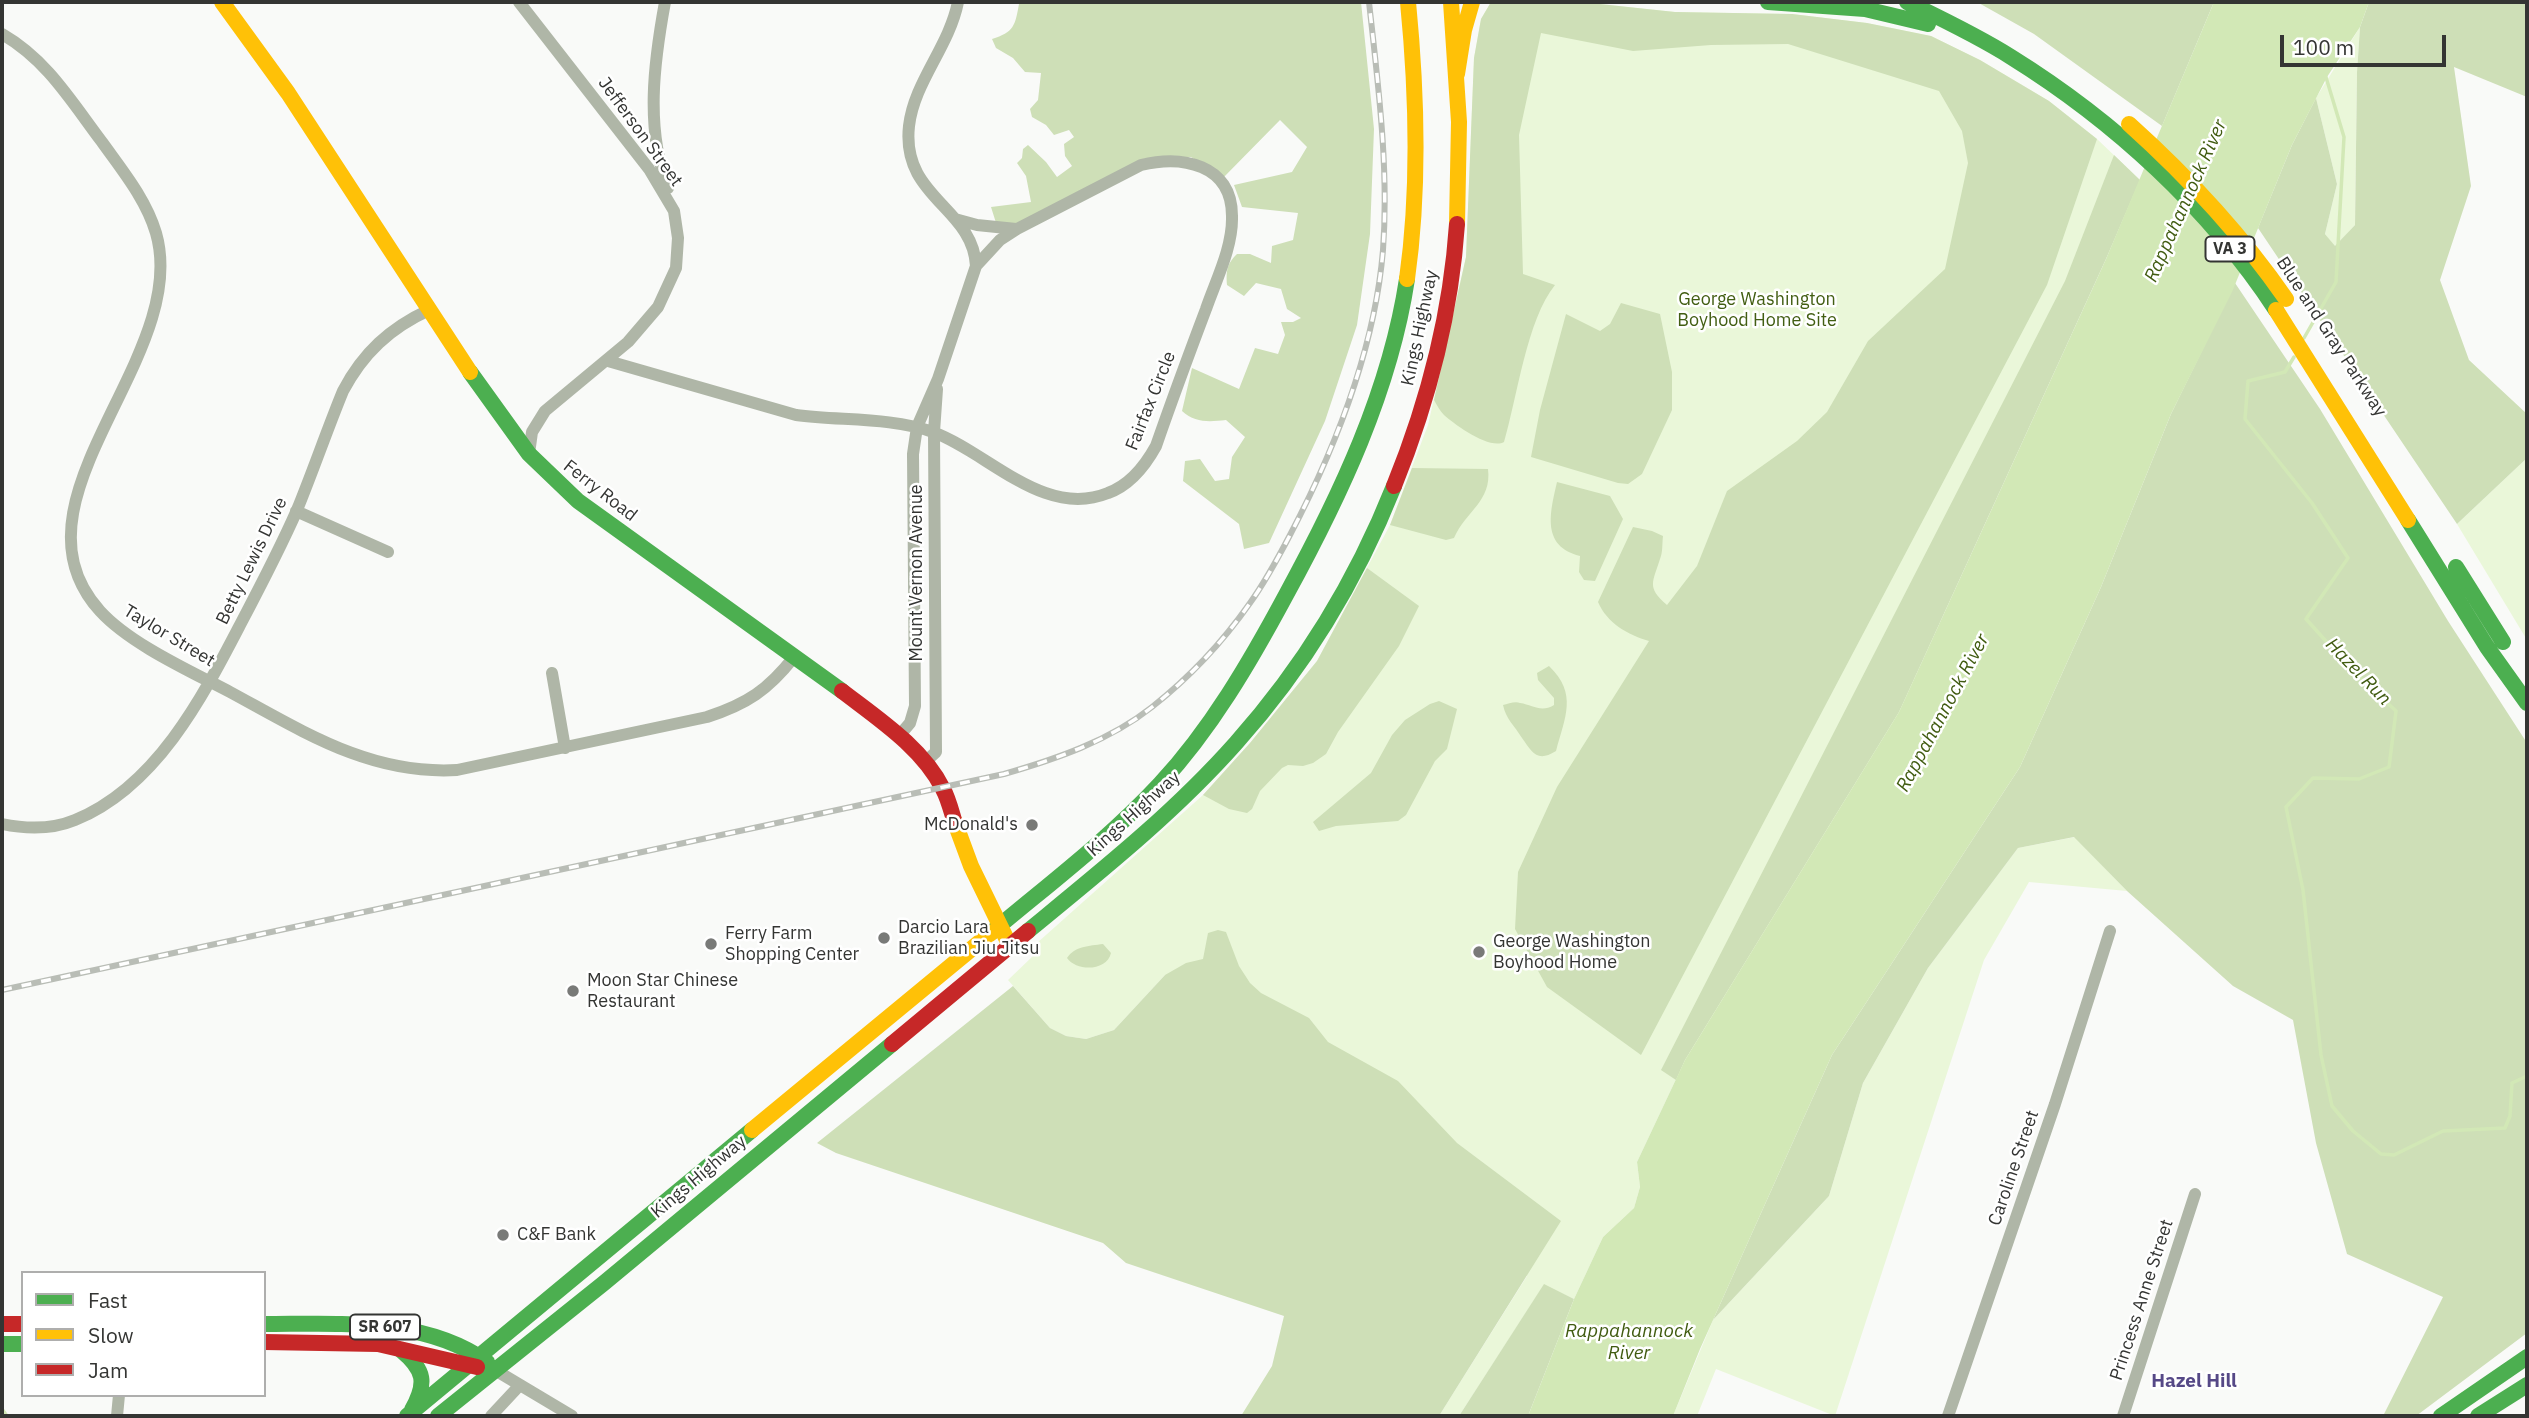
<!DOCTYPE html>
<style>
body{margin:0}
#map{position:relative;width:2529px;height:1418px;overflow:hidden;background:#f9faf8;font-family:"IBM Plex Sans",sans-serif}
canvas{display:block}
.frame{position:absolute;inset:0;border:4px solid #343533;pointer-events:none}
.legend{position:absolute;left:21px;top:1271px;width:245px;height:126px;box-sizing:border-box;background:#fff;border:2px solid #aeaead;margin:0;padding:9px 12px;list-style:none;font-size:21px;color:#343533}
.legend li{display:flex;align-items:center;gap:14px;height:35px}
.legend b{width:35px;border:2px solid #aeaead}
.scale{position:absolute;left:2280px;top:35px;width:166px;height:32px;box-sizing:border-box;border:4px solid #343533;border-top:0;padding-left:9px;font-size:21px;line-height:24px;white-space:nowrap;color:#343533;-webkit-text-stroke:5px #fff;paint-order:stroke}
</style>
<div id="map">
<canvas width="2529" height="1418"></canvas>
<div class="frame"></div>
<ul class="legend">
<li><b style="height:9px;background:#4caf50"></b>Fast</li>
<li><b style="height:9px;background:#ffc107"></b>Slow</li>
<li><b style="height:9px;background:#c62828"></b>Jam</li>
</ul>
<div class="scale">100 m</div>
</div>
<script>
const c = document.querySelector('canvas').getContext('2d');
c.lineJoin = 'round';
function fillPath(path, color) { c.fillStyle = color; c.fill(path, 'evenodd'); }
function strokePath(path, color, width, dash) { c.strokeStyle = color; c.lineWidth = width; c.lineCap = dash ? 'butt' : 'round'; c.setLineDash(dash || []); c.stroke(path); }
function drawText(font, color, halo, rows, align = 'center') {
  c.font = font + ' "IBM Plex Sans",sans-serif'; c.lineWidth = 5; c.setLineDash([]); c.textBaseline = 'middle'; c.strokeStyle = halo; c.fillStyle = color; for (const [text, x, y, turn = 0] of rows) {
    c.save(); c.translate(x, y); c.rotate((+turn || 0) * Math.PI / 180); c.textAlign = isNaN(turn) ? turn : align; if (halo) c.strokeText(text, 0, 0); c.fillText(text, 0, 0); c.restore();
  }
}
const green = new Path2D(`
 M1491,2H1581L1675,12L1792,14L1867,23L1931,36L1980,60L2049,101L2097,139L2140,180L1899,712L1685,1060L1637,1162L1640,1187L1634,1208L1603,1237L1574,1299L1544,1285L1459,1416H1439L1527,1276L1165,975L1114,1030L1086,1039L1066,1036L1050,1028L1008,980L1033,956L1028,951L1203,795L1250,743L1317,661L1390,525L1428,425L1466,257L1474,58L1481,19Z
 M2360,27L2357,72L2355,225L2335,247L2325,234L2337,184L2316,98Z
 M2527,458V640L2457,524Z
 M2075,837L2127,891L2029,882L1984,960L1835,1416L1716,1369L1697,1416H1673L1713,1320L1829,1196L1863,1083L1928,968L2018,848Z`);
const forest = new Path2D(`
 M1011,2H1361L1374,129L1370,234L1357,325L1325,421L1269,543L1244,549L1239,524L1183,481L1185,461L1200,459L1215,481L1229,479L1232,457L1245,437L1226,420C1209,422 1195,423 1182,411L1192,368L1239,389L1255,348L1278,354L1285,335L1281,322H1293L1301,318L1287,309L1281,289L1256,283L1244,296L1227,285C1226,270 1227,264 1237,254H1250L1271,263L1272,246L1293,240L1298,213L1242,207L1234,185L1292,172L1307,147L1280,120L1223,178L1191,157L1142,159L1019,224L997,226L991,207L1031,202L1026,176L1017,163L1022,158L1023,149L1028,145L1046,162L1057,177L1072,166L1065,156L1064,144L1074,137L1069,130L1054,135L1046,125L1032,117L1030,109L1038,100L1041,73L1025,72L1013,58L996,48L992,39C1014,32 1015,26 1019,4Z
 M1491,2H1581L1675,12L1792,14L1867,23L1931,36L1980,60L2049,101L2097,139L2047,285L1641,1055L1547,987L1515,929L1518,872L1557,787L1649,641C1628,635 1607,623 1598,602L1633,527L1652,531L1663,536C1662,544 1663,552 1660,559C1653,582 1646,587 1667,605L1697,566L1727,491L1797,441L1827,412L1868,341L1945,269L1968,163L1962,131L1939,91L1788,44L1711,45L1633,51L1541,33L1519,135L1523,274L1555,285C1527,319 1517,398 1504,442C1490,450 1455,425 1444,415C1440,411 1437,405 1434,400L1466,257L1474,58L1481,19Z
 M1977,2H2214L2162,126L2034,34Z
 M2369,2H2527V97L2454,67L2471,186L2440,280L2469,360L2527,414V458L2457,524L2258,228L2292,145L2316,98L2337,184L2325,234L2335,246L2355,225L2357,72L2360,27Z
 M2114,155L2140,180L2106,259L1899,712L1685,1060L1676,1080L1661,1070L2065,281Z
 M2235,283L2320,409L2448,621L2527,743V1333L2416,1416H2383L2443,1297L2347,1254L2316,1143L2293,1020L2233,986L2127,891L2074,837L2018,848L1928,968L1863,1083L1829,1196L1713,1320L1832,1055L2020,767L2101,587L2171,414Z
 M1621,303L1660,314L1672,372V410L1642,474L1628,484L1618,483L1531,457L1540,410L1566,314L1600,331L1610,324Z
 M1412,468L1488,469C1492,501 1466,511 1454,538L1446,540L1390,525Z
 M1557,482L1610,496L1623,519L1595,581L1584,580L1579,572L1580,556C1541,546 1550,513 1557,482Z
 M1367,568L1419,606L1399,646L1338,732L1326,754L1313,763L1303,766L1288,765L1282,768L1260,791L1252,809L1247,813L1229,809L1203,795L1250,743L1317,661Z
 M1549,666C1578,694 1565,717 1556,751C1537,763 1532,752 1522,738C1514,725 1506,719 1503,705C1508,704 1515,701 1520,703C1533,705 1541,713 1554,705V698L1538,680L1537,673Z
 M1439,701L1457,709L1447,749L1435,761L1406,815L1398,821L1336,826L1319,831L1313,822L1371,773L1392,735L1405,720L1430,704Z
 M1218,930L1226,932L1239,966L1250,983L1261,993L1309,1018L1328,1042L1398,1081L1457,1143L1561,1221L1439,1416H1241L1272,1366L1284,1316L1126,1263L1103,1243L836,1153L817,1143L1013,986L1050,1028L1066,1036L1086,1039L1114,1030L1165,975L1186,963L1203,959L1208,933Z
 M1103,944L1111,953C1107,971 1077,972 1067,958C1075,946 1089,946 1103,944Z
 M1544,1284L1574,1299L1528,1416H1459Z`);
const water = new Path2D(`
 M2214,2H2369L2360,27L2327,77L2292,145L2232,292L2171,414L2101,587L2020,767L1832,1055L1700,1349L1673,1416H1528L1574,1299L1603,1237L1634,1208L1640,1187L1637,1162L1685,1060L1899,712L2106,259Z`);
const stream = new Path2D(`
 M2304,338L2336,282L2344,137L2325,74
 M2294,357L2285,372L2248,381L2245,419L2312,503L2348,558L2306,619L2353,671L2396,711L2389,767L2359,779L2313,778L2286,807L2303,890L2321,1055L2332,1106L2353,1131L2381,1154L2394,1155L2443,1131L2505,1128L2510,1116L2512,1083L2527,1076
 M2,1409L7,1416`);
const street = new Path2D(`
 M519,2L649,169L674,211L678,238L676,268L658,307L628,342L545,411L532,432L529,454
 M665,2C654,62 645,129 668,188
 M2,34C47,60 71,101 102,142C122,170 146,199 156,233C192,358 0,501 100,611C130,644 190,671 230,692C304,732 370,775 457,770L707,717C747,704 768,690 794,657
 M955,219L977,225L1016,229
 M608,361L796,415C841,421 890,417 933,432C989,453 1044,519 1108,493C1130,485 1145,466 1156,446C1172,400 1189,354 1206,309C1216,280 1233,247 1232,216C1232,164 1182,155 1141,165L1017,229L1000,240L976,266
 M296,511L388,552
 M552,673L565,748
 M899,736L910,723L915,706L913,454L917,427L938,379L976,266C973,207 901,198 909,126C914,82 949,47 958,2
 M925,762L936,752L934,432L937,389
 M2,824C26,829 51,830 75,820C156,787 202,698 240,625C260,587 280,549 297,510C313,471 327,430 343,391C363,353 390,328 429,310
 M495,1370L572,1416
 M117,1416L119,1395
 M491,1416L519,1386
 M1948,1416L2055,1104L2110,931
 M2123,1416L2195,1194`);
const fast = new Path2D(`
 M1768,2L1865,9L1928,24
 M1907,2C1942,19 1978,36 2011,57C2114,121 2209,208 2276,310
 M470,372L529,454L578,501L842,691
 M2408,520L2487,647L2527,703
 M2456,567L2503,642
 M1028,931C1100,872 1174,813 1236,743C1303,668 1357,579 1394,486
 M992,932C1049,884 1109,839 1160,784C1211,729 1250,662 1286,595C1340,496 1390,391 1407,279
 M264,1324C338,1324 424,1317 487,1362
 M2,1344H23
 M401,1350C425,1370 427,1383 412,1410
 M407,1416L752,1130
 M438,1416L604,1283L892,1044
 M2441,1416L2527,1357
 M2478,1416L2527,1385`);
const slow = new Path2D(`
 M222,2L288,93L470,372
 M1451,2L1459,122L1457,224
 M1457,74L1464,30L1472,2
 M2129,124C2188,177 2241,234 2286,299
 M1407,279C1420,187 1417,94 1408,2
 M2276,310L2408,520
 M954,820L971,866L1010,946
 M752,1130L992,932`);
const jam = new Path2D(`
 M1394,486C1428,402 1451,314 1457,224
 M842,691C877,718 923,748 943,789C948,798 951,810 954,820
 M892,1044L1028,931
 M2,1324H23
 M264,1342L378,1344L477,1367`);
const rail = new Path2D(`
 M2,990L1004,774C1056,759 1109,741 1152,707C1190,677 1222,643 1250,603C1265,582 1278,558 1290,535C1335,449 1375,347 1383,250C1389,167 1378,84 1369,2`);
const markers = [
 [1032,825,7,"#797a78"],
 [884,938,7,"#797a78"],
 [711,944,7,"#797a78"],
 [1479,952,7,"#797a78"],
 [573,991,7,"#797a78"],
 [503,1235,7,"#797a78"]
];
const shields = [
 [2230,249,49],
 [385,1327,70]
];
const shieldNames = [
 ["VA 3",2230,249],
 ["SR 607",385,1327]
];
const streetNames = [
 ["Jefferson Street",640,132,54],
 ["Kings Highway",1420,328,-78],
 ["Blue and Gray Parkway",2331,337,57],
 ["Fairfax Circle",1151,401,-68],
 ["Ferry Road",600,491,38],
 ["Betty Lewis Drive",252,561,-64],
 ["Mount Vernon Avenue",917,573,-90],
 ["Taylor Street",169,636,31],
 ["Kings Highway",1134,814,-42],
 ["Caroline Street",2014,1168,-71],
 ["Kings Highway",699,1177,-40],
 ["Princess Anne Street",2142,1300,-72]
];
const parkNames = [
 ["George Washington",1757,300],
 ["Boyhood Home Site",1757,321]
];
const poiNames = [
 ["McDonald's",1018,825,"right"],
 ["Darcio Lara",898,928],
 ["Brazilian Jiu Jitsu",898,949],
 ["Ferry Farm",725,934],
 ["Shopping Center",725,955],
 ["George Washington",1493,942],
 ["Boyhood Home",1493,963],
 ["Moon Star Chinese",587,981],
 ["Restaurant",587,1002],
 ["C&F Bank",517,1235]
];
const waterNames = [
 ["Rappahannock River",2186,201,-66],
 ["Hazel Run",2358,672,46],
 ["Rappahannock River",1943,713,-62],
 ["Rappahannock",1629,1332],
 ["River",1629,1354]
];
const neighbourhoodNames = [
 ["Hazel Hill",2194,1382]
];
fillPath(green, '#eaf7d9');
fillPath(forest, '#cedfb7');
fillPath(water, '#d2e8b6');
strokePath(stream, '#d2e8b6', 3.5);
strokePath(street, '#afb6a7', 12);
strokePath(fast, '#4caf50', 16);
strokePath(slow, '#ffc107', 16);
strokePath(jam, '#c62828', 16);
strokePath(rail, '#b9bdb6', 6);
strokePath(rail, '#fff', 3.5, [10]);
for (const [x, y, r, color] of markers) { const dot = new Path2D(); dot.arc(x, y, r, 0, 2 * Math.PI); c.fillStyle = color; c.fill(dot); strokePath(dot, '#fff', 2.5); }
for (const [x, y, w] of shields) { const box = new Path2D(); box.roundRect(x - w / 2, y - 12.5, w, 25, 5); c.fillStyle = '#fff'; c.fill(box); strokePath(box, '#343533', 2); }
drawText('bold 16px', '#343533', null, shieldNames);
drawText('18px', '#343533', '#fff', streetNames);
drawText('18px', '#425e13', '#fff', parkNames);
drawText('18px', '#343533', '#fff', poiNames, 'left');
drawText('italic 19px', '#415c11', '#fff', waterNames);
drawText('bold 19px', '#564987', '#fff', neighbourhoodNames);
</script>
